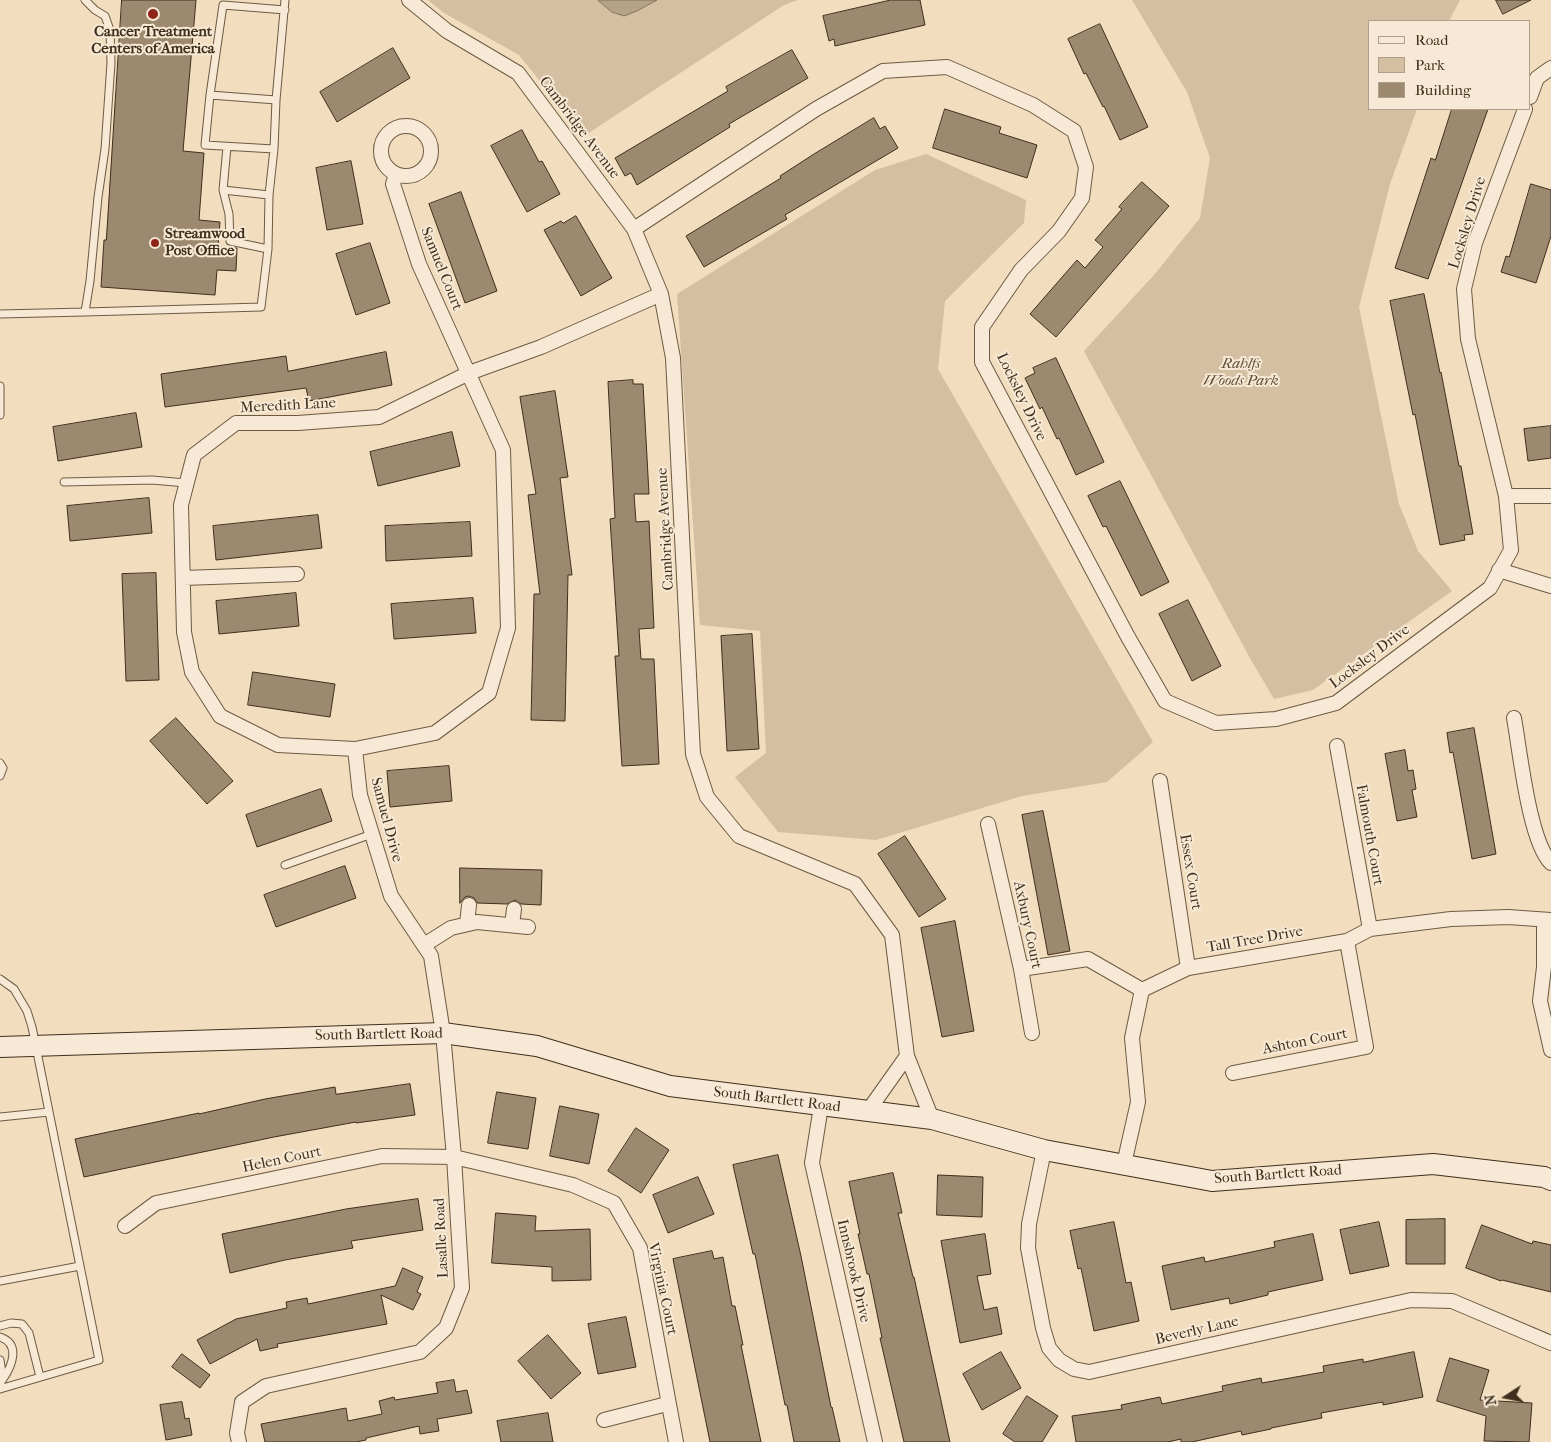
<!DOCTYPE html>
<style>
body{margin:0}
#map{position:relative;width:1551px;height:1442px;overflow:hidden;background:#f2ddbe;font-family:"IM FELL French Canon",serif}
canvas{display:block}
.legend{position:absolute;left:1368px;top:20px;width:162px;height:90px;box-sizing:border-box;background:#f7e9d5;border:1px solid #ad9f8b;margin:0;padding:6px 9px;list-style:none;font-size:15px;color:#3f2f1c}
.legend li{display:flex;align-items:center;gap:10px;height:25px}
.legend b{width:25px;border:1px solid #ad9f8b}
.north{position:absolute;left:1481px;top:1372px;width:50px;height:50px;-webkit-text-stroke:4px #f7e9d5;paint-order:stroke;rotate:259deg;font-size:14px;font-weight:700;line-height:20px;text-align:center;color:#3f2f1c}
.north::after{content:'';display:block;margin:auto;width:18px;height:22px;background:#3f2f1c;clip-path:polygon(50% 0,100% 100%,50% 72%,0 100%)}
</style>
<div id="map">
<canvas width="1551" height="1442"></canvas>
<ul class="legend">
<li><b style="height:6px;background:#f7e9d5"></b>Road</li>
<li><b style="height:14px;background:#d4bfa2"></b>Park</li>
<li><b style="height:14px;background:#9c8970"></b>Building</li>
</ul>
<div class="north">N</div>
</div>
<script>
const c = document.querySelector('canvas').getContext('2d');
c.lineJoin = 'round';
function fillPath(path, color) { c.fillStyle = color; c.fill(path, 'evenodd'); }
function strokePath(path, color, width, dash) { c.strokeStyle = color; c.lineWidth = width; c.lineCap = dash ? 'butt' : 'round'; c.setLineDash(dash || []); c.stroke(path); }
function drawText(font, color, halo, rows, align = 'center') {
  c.font = font + ' "IM FELL French Canon",serif'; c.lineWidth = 4; c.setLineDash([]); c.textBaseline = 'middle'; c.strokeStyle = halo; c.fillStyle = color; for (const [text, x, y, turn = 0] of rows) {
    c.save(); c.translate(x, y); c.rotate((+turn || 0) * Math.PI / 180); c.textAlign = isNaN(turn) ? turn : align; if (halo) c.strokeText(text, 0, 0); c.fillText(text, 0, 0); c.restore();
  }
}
const green = new Path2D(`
 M428,0H798L784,5L584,136L519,55L444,13Z
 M1132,0H1460L1449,21H1370V109H1417L1390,184L1359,307L1399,504L1418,551L1452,591L1313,690L1274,699L1251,660L1084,351L1154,275L1200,218L1210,158L1187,92Z
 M926,154L1026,200L1024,223L945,301L938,369L1153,742L1107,782L1022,796L876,840L778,832L735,777L766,753L760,631L700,625L677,294L875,170Z`);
const water = new Path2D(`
 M598,0H657L637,11L624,16L612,12Z`);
const building = new Path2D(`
 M122,0H196L183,151L204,153L199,220L220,222L218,247L237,248L236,271L217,270L215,295L101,287L104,240H106Z
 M891,0H920L925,25L835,46L834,39L829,41L823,16Z
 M1496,0H1531L1503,14Z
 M1100,24L1148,127L1120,140L1104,106L1103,107L1086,73L1084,74L1068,39Z
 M393,48L410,78L337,122L320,92Z
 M792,50L808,78L729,124L730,127L637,185L631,173L625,176L615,158L728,91L726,87Z
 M945,109L1001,127L999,133L1037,145L1027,178L933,148Z
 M1452,109H1488L1428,279L1395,268L1431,158L1435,160Z
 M874,118L880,129L885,126L898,148L785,215L787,219L704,267L686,236L781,178L780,176L814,154Z
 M522,130L539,162L542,161L560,194L527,212L491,146Z
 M351,161L363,224L327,230L316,168Z
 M1142,182L1169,206L1056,337L1030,314L1077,260L1085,268L1103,247L1095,240L1122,209L1119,207Z
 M1531,184L1551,190V236L1536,283L1501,272L1506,256L1509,257Z
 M461,192L497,291L465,303L429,204Z
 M576,216L612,278L581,296L544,230L561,221L563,223Z
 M370,243L390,303L356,315L336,254Z
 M1424,294L1440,373L1441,372L1459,466H1461L1473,534L1464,535L1465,540L1440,545L1415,414L1413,415L1390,301Z
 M386,352L392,385L309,401L306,388L165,407L161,374L286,356L288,371Z
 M1056,358L1104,462L1076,475L1059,438L1057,439L1042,407L1040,409L1025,378L1035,373L1033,368Z
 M633,380V384H643L649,494H634L636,522L649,521L654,628L639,629L640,645L641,659H654L659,764L622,766L615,656H619L610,519L615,518L608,382Z
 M555,391L568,477L560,478L572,575H568L565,721L531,720L534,594H540L528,495L536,494L520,397Z
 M136,413L142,447L58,461L53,427Z
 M1551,426V458L1528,461L1524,429Z
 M452,432L460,466L378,486L370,452Z
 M1120,481L1169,582L1141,596L1106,526L1103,527L1088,496Z
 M149,498L152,533L70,541L67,506Z
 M318,515L322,548L216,560L213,526Z
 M470,522L472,556L386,561L385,526Z
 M156,573L159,680L126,681L122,574Z
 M296,593L299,626L219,634L216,601Z
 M473,598L476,633L394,639L391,604Z
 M1188,600L1221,666L1192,681L1159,614Z
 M752,634L759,749L727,751L721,636Z
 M253,672L335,684L330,717L248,705Z
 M176,718L233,781L207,804L150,741Z
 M1474,728L1496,854L1472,859L1453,752L1450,753L1447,733Z
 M1405,750L1408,771L1413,770L1416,789L1412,790L1417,817L1397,821L1385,754Z
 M449,766L452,801L390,807L387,771Z
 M321,789L332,821L257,847L246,815Z
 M1043,811L1070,951L1048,955L1022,815Z
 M905,836L946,899L919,917L878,854Z
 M345,866L356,898L276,927L264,895Z
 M460,868L542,870L541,905L521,904L515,900L507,904L477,903L474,898L469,896L465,897L460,903Z
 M955,921L974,1031L942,1037L921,928Z
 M410,1084L415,1115L356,1123V1122L274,1137L84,1177L75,1139L199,1113V1114L265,1099L335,1087L336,1094Z
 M497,1092L536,1098L528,1149L488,1143Z
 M560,1106L599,1114L589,1164L550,1156Z
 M636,1128L669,1150L641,1193L608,1171Z
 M778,1155L801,1256L831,1407H832L840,1442H794L787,1405H785L755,1254H753L733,1165Z
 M893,1173L902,1213H898L913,1277H914L950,1442H904L880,1338H882L869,1274H867L858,1234H860L849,1182Z
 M938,1175L983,1177L982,1217L937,1215Z
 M698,1177L714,1214L668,1233L653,1195Z
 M418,1199L423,1230L351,1241L353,1248L285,1260L230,1273L222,1234L346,1209Z
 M496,1213L536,1216L535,1231L590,1229L591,1280L552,1281V1267L492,1263Z
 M1445,1219V1264H1406V1220Z
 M1114,1222L1126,1283L1131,1282L1139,1321L1094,1331L1081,1268L1078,1269L1070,1231Z
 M1379,1222L1389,1266L1350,1274L1340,1230Z
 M1482,1225L1532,1244L1533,1241L1551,1245V1292L1502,1280L1501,1281L1466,1268Z
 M985,1234L991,1274L977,1276L984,1310L997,1307L1002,1334L960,1343L941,1241Z
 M1313,1234L1323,1280L1268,1292V1295L1230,1304L1229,1298L1171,1310L1162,1266L1204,1257L1205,1262L1275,1247L1274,1242Z
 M712,1251L714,1259L723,1257L732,1306H735L743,1345H741L761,1442H710L673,1259Z
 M403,1268L423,1277L417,1292L421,1294L413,1310L381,1295L387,1324L277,1344L278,1347L260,1351L257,1339L210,1364L197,1340L236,1319L287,1308L286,1302L307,1298L308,1304L395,1286Z
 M626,1317L636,1367L598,1374L588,1324Z
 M548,1335L581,1373L551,1399L518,1361Z
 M1001,1352L1021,1388L982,1410L963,1374Z
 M1414,1352L1423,1397L1383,1405V1402L1321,1413L1322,1418L1271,1428V1429L1242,1435L1241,1431L1192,1442H1181V1439L1168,1442H1076L1072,1416L1122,1409L1121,1405L1160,1397L1162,1404L1223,1391L1222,1386L1261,1378L1262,1383L1324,1372L1323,1366L1363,1359V1362Z
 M182,1354L210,1375L200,1388L172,1367Z
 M1450,1358L1489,1370L1480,1400L1532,1403L1529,1442L1484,1441L1486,1416L1437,1401Z
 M454,1380L456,1392L467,1390L472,1413L437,1419L439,1431L420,1434L419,1426L366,1438V1440L356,1442H265L261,1424L346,1408L348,1421L382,1414L379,1401L394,1397L395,1400L438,1393L436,1383Z
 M1027,1396L1058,1416L1042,1442H1015L1003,1434Z
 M182,1402L185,1419L189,1418L192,1435L166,1440L160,1405Z
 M548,1413L553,1442H501L497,1421Z`);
const service = new Path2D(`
 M210,95L223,5L285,10
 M274,149L276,100L285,0
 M223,190L227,147
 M268,249L230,241L229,214L223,190L269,195L274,149L205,145L210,95L276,100
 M85,312L261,307L268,249L269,195
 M0,314L85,312L90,281L98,197L105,149L111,63L110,30L105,16L95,10L85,0
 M0,386V415
 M64,482L152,480L186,483
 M0,763L3,768L0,776
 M285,865L372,834
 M0,979L14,989L27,1011L32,1027L80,1266
 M0,1117L49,1112
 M0,1281L80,1266L99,1360L0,1389
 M0,1326L11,1323L22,1324L29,1333L40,1377
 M0,1337C21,1344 12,1366 3,1379
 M0,1360L3,1379L0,1384`);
const minor = new Path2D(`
 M409,0L447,31L518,73L634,229L661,294L673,358L693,754L707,797L739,836L855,884L892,935L907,1056L932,1119
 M1530,97L1537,78L1551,68
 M381 151a25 25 0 1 1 50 0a25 25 0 1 1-50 0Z
 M634,229L816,109L883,71L947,67L1033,105L1074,131L1086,167L1082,198L1059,231L1021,270L982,327V362L1128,637L1165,701L1216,723L1276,719L1336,703L1490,588L1511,550L1506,496L1468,339L1464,289L1475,243L1525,109
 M1506,496H1551
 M1499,570L1551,586
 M183,578L297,574
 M1514,718C1520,751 1529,841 1551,863
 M1337,746L1370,929
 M355,749L278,745L220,716L192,672L184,632L181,505L194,455L236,423H298L379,417L469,373L541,347L661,294
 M1160,781L1188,968
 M988,824L1021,969L1032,1033
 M1544,921V967L1540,1001L1551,1050
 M467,924L469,905
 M512,925L514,909
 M424,945L451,928L477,922L528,927
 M1021,969L1088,959L1142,990
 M1233,1073L1366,1047L1347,941
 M821,1106L812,1163L875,1442
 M868,1111L907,1056
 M1044,1150L1029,1224L1028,1248L1043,1328L1049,1348L1059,1360L1074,1369L1089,1372L1411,1300L1452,1301L1551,1343
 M1124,1164L1138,1102L1132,1038L1142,990L1188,968L1347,941L1370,929L1451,919L1508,917L1551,920
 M125,1226L156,1203L382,1156L454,1157L573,1185L614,1203L640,1248L676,1442
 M604,1420L667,1404
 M239,1442L237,1433L242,1402L266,1386L420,1352L446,1328L462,1288L454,1157L443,1033L431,956L391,896L360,795L355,749L435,733L489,693L508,628L503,450L419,264L393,184L396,174`);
const secondary = new Path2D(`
 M0,1047L443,1033L537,1046L670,1086L932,1119L1044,1150L1212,1181L1433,1164L1544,1177L1551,1180`);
const markers = [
 [153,14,6,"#8f2418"],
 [155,243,5,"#8f2418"]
];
const poiNames = [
 ["Cancer Treatment",153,32],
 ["Centers of America",153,49],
 ["Streamwood",165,234,"left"],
 ["Post Office",165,251,"left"]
];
const streetNames = [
 ["Cambridge Avenue",579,128,53],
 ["Locksley Drive",1468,223,-73],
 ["Samuel Court",441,269,68],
 ["Locksley Drive",1021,397,64],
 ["Meredith Lane",288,406,-3],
 ["Cambridge Avenue",666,529,-93],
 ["Locksley Drive",1370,657,-37],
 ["Samuel Drive",386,820,75],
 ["Falmouth Court",1369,835,80],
 ["Essex Court",1190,872,81],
 ["Axbury Court",1027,925,78],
 ["Tall Tree Drive",1255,940,-10],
 ["South Bartlett Road",379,1035,-1],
 ["Ashton Court",1305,1042,-11],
 ["South Bartlett Road",777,1100,7],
 ["Helen Court",282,1160,-12],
 ["South Bartlett Road",1278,1175,-4],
 ["Lasalle Road",442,1238,-93],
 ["Innsbrook Drive",853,1271,77],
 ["Virginia Court",662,1289,78],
 ["Beverly Lane",1197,1331,-13]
];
const parkNames = [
 ["Rahlfs",1241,364],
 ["Woods Park",1241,381]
];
fillPath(green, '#d4bfa2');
fillPath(water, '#b5a287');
strokePath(water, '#86745c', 1);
fillPath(building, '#9c8970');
strokePath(building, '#3f2f1c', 1);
strokePath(service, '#6c5a44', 9);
strokePath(minor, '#6c5a44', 16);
strokePath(secondary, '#3f2f1c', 22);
strokePath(service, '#f7e9d5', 7);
strokePath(minor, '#f7e9d5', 14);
strokePath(secondary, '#f7e9d5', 20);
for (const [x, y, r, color] of markers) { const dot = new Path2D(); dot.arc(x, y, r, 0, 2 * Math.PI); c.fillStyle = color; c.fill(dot); strokePath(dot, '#f7e9d5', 2); }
drawText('bold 15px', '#3f2f1c', '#f7e9d5', poiNames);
drawText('15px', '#3f2f1c', '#f7e9d5', streetNames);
drawText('italic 15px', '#5d4c37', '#f7e9d5', parkNames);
</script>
